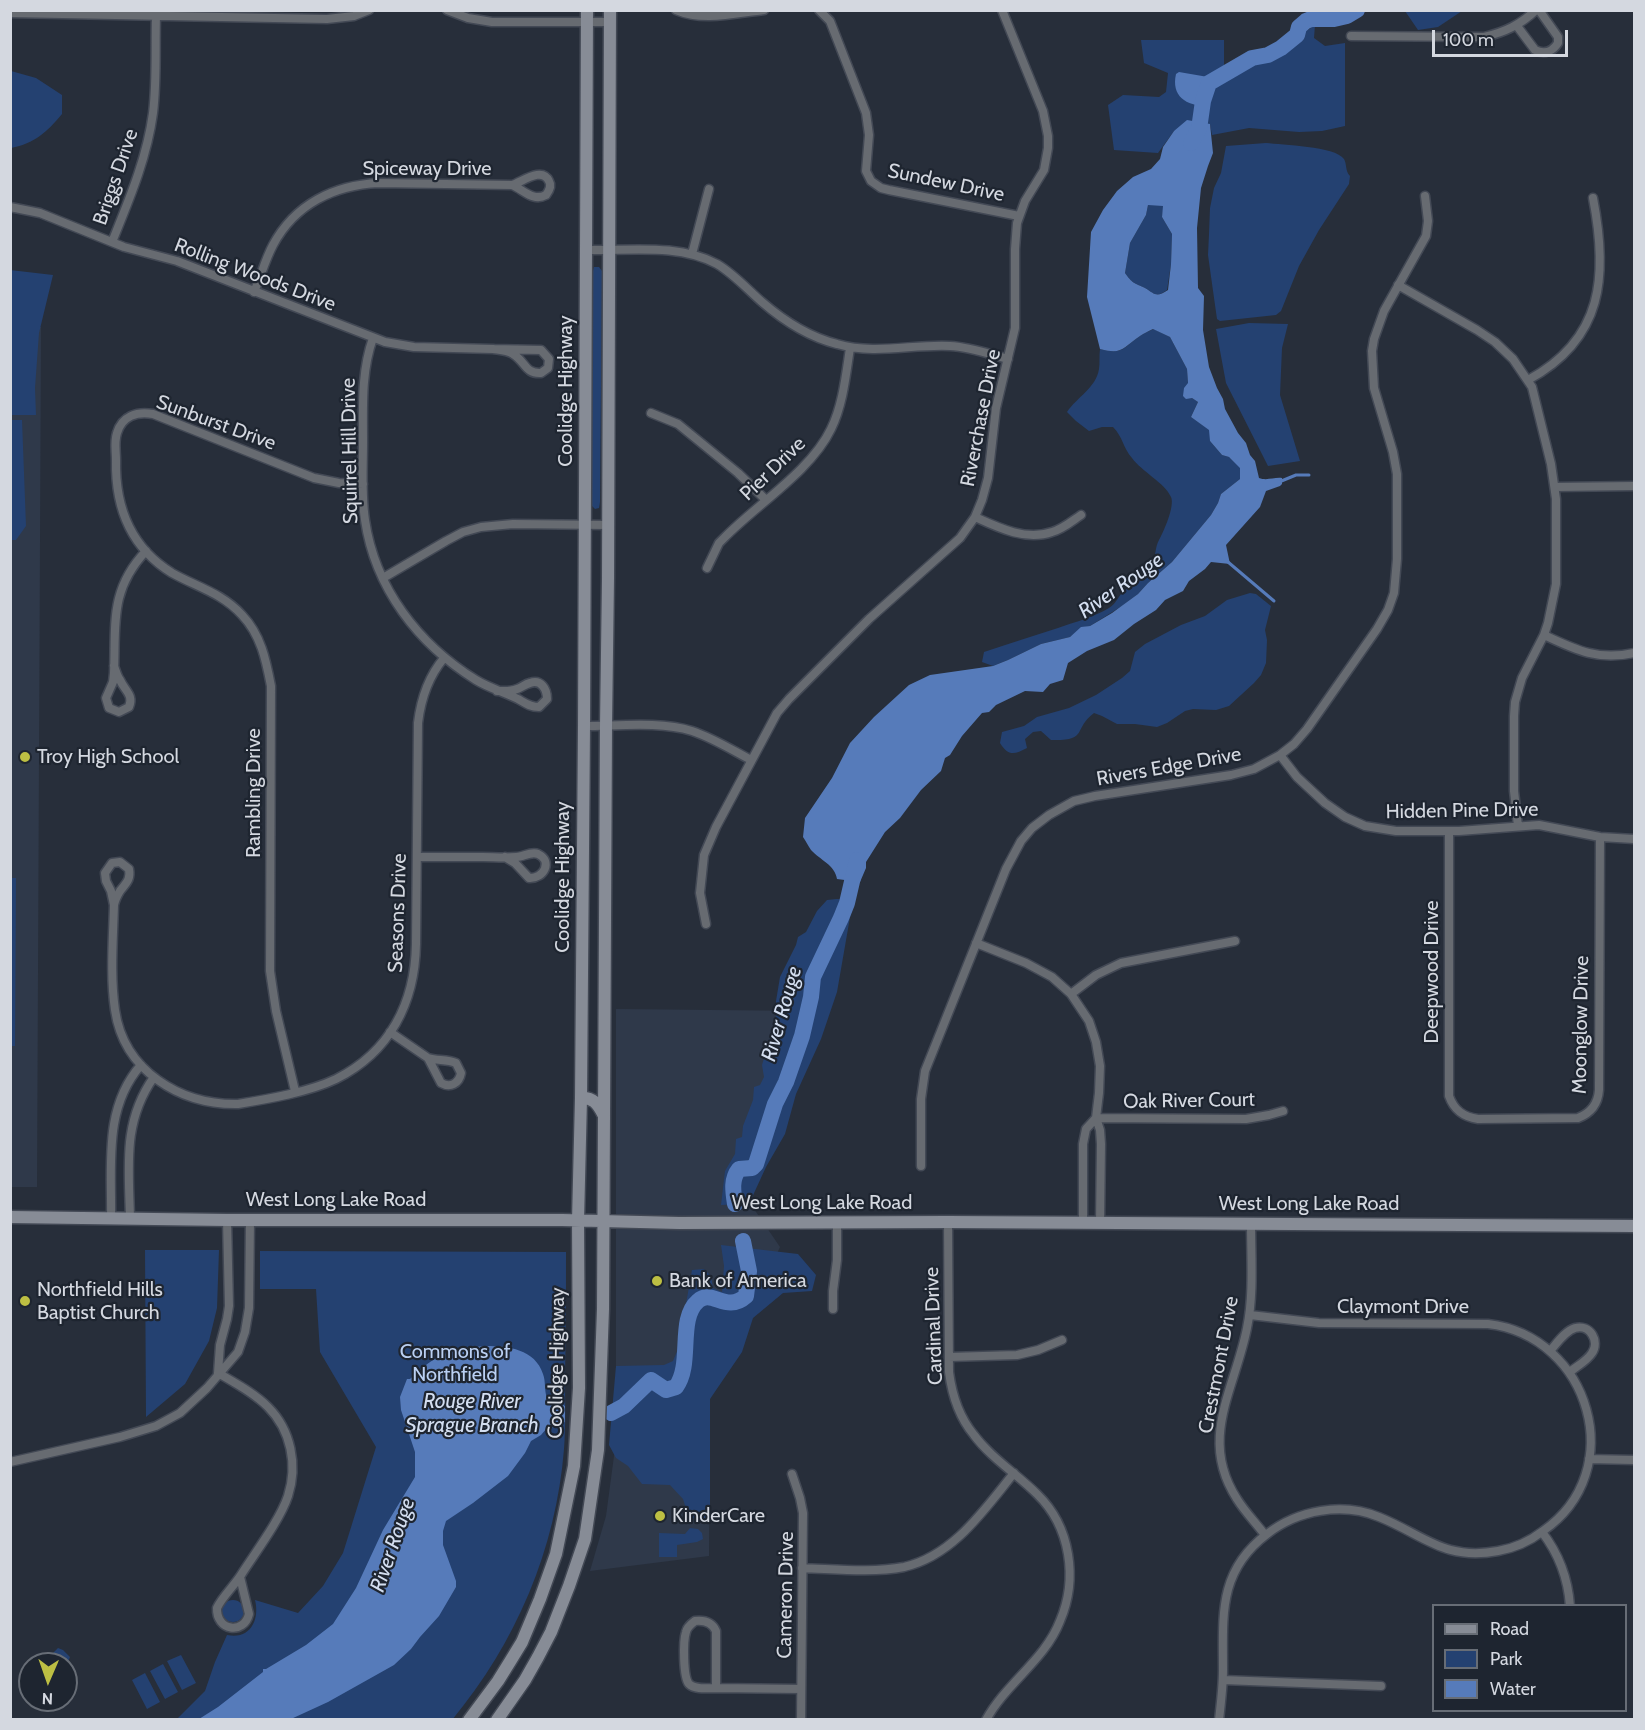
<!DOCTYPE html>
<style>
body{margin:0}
#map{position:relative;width:1645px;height:1730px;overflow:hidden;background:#272e3a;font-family:Cabin,sans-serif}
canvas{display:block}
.frame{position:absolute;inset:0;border:12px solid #d4d8e0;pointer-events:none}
.legend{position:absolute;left:1432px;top:1604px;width:195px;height:108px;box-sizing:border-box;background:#1e2530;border:2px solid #676d76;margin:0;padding:8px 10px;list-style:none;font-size:18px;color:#d4d8e0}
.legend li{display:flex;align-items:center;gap:12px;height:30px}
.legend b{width:30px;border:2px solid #676d76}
.north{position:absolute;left:18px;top:1652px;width:60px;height:60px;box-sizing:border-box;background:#1e2530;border:2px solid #676d76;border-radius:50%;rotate:182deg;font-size:16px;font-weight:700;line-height:24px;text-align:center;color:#d4d8e0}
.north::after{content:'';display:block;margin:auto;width:21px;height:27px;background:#bdbf43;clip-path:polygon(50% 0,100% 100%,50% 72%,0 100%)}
.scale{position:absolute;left:1432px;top:30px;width:136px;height:27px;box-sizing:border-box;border:3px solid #d4d8e0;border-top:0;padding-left:8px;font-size:18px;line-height:21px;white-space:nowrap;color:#d4d8e0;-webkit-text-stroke:4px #1e2530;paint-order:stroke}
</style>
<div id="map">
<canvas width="1645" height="1730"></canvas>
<div class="frame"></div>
<ul class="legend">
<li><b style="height:8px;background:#878c96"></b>Road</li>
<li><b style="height:16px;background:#244171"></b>Park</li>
<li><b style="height:16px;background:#567bba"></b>Water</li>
</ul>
<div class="north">N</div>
<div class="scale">100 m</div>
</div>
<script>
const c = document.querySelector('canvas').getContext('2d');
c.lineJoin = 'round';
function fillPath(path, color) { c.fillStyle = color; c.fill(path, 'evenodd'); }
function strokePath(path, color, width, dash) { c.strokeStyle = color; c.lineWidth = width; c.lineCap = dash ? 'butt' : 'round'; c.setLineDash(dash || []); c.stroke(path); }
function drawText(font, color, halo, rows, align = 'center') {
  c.font = font + ' Cabin,sans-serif'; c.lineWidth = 4.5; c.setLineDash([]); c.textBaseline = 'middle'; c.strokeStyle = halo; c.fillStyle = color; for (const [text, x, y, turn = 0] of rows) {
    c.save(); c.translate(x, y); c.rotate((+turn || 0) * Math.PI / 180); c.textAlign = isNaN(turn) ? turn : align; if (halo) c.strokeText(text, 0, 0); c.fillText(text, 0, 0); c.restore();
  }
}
const built = new Path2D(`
 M11,327H41L37,1187H11Z
 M616,1009L808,1011L756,1164L752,1206L780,1247L710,1399L709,1556L590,1571L606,1516L614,1456L616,1366Z`);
const green = new Path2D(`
 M1405,11H1462L1438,27L1418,30Z
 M1315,25L1314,38L1325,46L1345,43V126L1322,131L1299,132L1249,128L1212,135L1210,124L1174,131L1158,153L1114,150L1108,105L1123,95L1159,97L1166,92L1168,73L1144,63L1141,40H1224V65L1240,69L1256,61L1273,59L1287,52L1299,36Z
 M11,71L36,78L62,95V114C46,133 35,143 11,148Z
 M1266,143C1282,145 1335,146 1344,159C1347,164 1345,171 1350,176L1349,184L1319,230L1299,266L1281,311L1276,315L1220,321L1217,319L1215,305L1208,255L1209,234L1210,208L1214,188L1221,173L1226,146Z
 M1148,205H1164L1162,217L1172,234L1171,264L1167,290C1156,298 1155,294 1145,288C1134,283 1132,283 1125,273L1130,243L1146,215Z
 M594,267H599L602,271L600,502L599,508L595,509L591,505L592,274Z
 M10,270L53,275L39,333L35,388L36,415H11Z
 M1249,323L1288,324L1282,348L1280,395L1300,461L1268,466L1226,383L1216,329Z
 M1154,329L1170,337L1187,369L1188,383L1192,398L1198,402L1191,417L1210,430V441L1222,455L1229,457L1241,468L1240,479L1221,494L1218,503L1211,515L1172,562L1148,583L1138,594L1122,606L1090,626L1081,628L1070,637L1041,644L1008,660L993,666L982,662L984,652C1008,644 1033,636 1058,628C1075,622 1094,617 1109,608C1117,603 1118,596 1124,591C1134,583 1147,575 1153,562C1156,555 1155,547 1159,540C1164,531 1175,506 1171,497C1165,483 1141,471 1132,458C1123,448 1123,437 1113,427H1102L1089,431L1076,421L1067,412C1077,397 1096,388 1099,369C1100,363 1099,356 1100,349C1124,355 1122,348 1140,336C1144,333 1149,331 1154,329Z
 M11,420H22L26,526L16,540H10Z
 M1250,593L1256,594L1271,606L1265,630L1267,640L1266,663L1261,675L1254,683L1229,706L1216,710L1193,709L1185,711L1167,723L1157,727L1135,724H1117L1102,716L1094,713C1072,730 1089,741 1051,740L1041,731L1033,732L1025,739L1027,748C1014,755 1008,756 1000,743L1002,732L1024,726L1037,717L1069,708L1096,695L1122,678L1130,671L1135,652L1145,644L1181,625L1205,616L1227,600Z
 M11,878H16L15,1046H10Z
 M837,899L853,900L837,992L821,1039L796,1094L785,1134L766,1167L749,1204L721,1205L725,1171L735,1154L736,1139L742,1137L743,1126L753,1100L754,1087L760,1085L764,1077L762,1065L776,1018V1001L780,977L796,945L798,937L806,932L817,911L827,900Z
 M721,1245L798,1254L816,1275L812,1291L783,1293L753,1318L742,1352L710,1399V1519L689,1518L683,1499L670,1485L642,1484L628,1466L616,1458L609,1445L616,1366L664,1365L673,1361L678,1349L692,1270L704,1269L711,1276L713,1288L722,1292L724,1266Z
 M145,1250H219L217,1308L209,1341L185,1384L146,1417Z
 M260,1251L566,1252C566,1293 566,1335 565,1376C565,1400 566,1425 564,1449C556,1549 516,1643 452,1720H176L205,1691L215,1662L227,1635C250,1640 260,1620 255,1600L298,1613L323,1586L343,1553L376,1447L320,1352L316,1289H260Z
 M690,1528L698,1529L702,1533L703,1539L697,1542L677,1545V1557H659V1533L685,1534Z
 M222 1611a11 11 0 1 1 22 0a11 11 0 1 1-22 0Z
 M58,1648L63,1650L70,1657L66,1667V1664H47L48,1658Z
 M181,1655L196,1683L182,1690L167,1661Z
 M163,1664L178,1692L165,1699L150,1671Z
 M145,1673L160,1702L147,1709L132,1680Z`);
const water = new Path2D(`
 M1179,72L1208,77L1215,83L1207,106C1186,106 1171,96 1176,74Z
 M1187,120L1210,124L1213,153L1208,166L1201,188L1197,228L1198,288L1204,296L1203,330L1209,367L1217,388L1223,399L1225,409L1238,433L1246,443L1250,455L1255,461L1259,478C1267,481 1274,477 1282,478V484L1280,486L1266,491L1260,507L1226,545L1230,564L1211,562L1205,569L1189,581L1183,591L1165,600L1156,610L1134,624L1114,640L1087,651L1068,663L1063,680L1050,684L1043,692L1025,691L996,705L989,712L982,713L962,736L950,755L945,758L941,771L921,790L900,818L885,832L866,862V868L860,882L837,879C835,865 820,860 811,850C808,846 806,841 803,837L805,818L832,778L850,743L874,717L909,685L930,675L993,666L1008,660L1041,644L1070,637L1081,627L1090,626L1112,613L1138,594L1148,583L1172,562L1211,515L1218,503L1221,494L1240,479V468L1229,457L1222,455L1210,441L1209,430L1191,417L1198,402L1192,398L1186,399L1183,396L1184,388L1188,383L1187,369L1170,337L1153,329C1149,331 1144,333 1140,336C1122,348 1123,355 1100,349L1087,297L1091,232L1103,210L1117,191L1133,177L1151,169L1160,159L1163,147L1174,131ZM1148,205L1163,206L1162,217L1172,234L1171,264L1168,290C1156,298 1155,294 1145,288C1134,283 1132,283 1125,273L1130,243L1146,215Z
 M486,1346C508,1346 535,1349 543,1374C546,1382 544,1390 547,1398C552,1402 559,1402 565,1406V1422L555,1427L547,1428L541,1435L531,1441L525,1453L508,1476L473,1503L446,1521L443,1531V1545L456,1581V1587L439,1616L420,1637L411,1649L394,1665L328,1702L291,1719H199L218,1707L263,1672V1669H266L306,1645L333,1624L356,1588L383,1530L415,1477V1452L401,1410L400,1397L407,1379H410C438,1353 448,1349 486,1346Z`);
const stream = new Path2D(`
 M1279,482L1296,475H1309
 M1228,562L1274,601`);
const river = new Path2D(`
 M1191,143L1199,129L1203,101L1209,83L1252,58L1268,55L1281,48L1297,35L1299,27L1306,21L1311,19H1334L1347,16L1357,10
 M735,1204C733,1191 731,1179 739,1169L752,1168L756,1164L775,1104L786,1082L802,1036L811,997L813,977L841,918L847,903L857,860
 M611,1413L624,1406L651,1380L666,1390L676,1387C693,1364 677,1319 698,1301C712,1288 726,1314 746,1296L749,1271L743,1241`);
const minor = new Path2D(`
 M447,10L468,18L492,22H610
 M676,10C703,22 736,13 764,10
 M819,10L830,21L866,113L869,135L866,171L871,181L881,188L889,190L1019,216
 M10,13L327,19L354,16L369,10
 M1517,26L1535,50C1545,55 1553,51 1558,43V37L1539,10
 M1351,36L1484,37C1505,32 1520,25 1536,10
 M10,207L40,213L124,247L177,261L385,342L414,347L493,349C500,350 507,350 513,354C526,362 525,374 541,373L548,368L549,359L541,350L493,349
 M112,242C129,200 147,158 153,113C157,81 155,48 156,16
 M586,250C629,251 678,243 717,264C734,274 747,289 762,302C784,321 809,337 837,344C875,355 912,344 950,346C970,347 989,354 1008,359
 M692,254L709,189
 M1398,285L1477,330L1495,342L1513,359L1532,387L1551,464L1556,499V584L1548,623L1544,635L1522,678L1515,702L1514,716V791L1518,826
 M254,292C261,276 265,260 273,245C295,204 334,185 379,183L512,185C524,190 533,202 546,195C549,191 552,186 549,181C542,166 522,182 512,185
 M373,338C361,372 363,406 363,442C363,468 361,494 365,520C375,588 418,644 476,680C489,688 504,692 518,699C525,703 530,707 539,707L547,699C547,689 541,679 530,683C525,684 521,688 517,689C510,692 504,691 497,691
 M1528,380C1604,339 1608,275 1593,198
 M651,413L678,424L738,473L766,500
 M1555,487L1634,486
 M975,517C999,528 1026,541 1052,532C1063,529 1072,521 1081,515
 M707,568L719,543L724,538C756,505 811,471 831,429C843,405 846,374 850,348
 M383,578L446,541L463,532L481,527L513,524L608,525
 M1544,635C1576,650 1598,661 1634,653
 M114,666C116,671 117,676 120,680C125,691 134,695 129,707L119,712L109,708L106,698L113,682L114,673C116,625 109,590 146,551
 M584,726C618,726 660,721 692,731C713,738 732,750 751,760
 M1280,755L1297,777L1325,803L1345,817L1365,826L1396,831H1459L1539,825L1600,837L1634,839
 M1449,831V1096C1454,1110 1463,1117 1478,1119L1578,1118C1591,1113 1598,1104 1599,1090L1600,837
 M417,857C439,857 461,857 483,857C493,857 505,858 516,857C523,857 531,851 538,854C553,861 544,879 529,878L515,863L505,857
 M114,905L111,891L106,881L105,873L112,863L120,862L129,869C131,880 126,883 120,891C117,896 115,900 114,905C113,940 110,976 115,1010C124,1071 180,1105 238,1104C268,1099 309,1092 336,1079C390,1052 415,1003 416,944L418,723C421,698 428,677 444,658
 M706,924L700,893L704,855L716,827L777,713L789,699L869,619L960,538L975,517L982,500L988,478L996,408L1015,328V249L1017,223L1025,201L1044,170L1048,148V136L1043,111L1002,10
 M976,943L1026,963L1052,977L1071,994L1089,1021L1096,1042L1100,1066L1099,1093L1096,1118L1100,1130L1101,1144L1100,1223
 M1071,994L1096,975L1121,963L1235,941
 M390,1032L428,1058L441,1083C450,1088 459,1084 461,1073L456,1063C447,1059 437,1061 428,1058
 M295,1091L276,1011L270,971L271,686C266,660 261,635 242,615C222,593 197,587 172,573C130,547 115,507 116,460C116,451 114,442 117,433C122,416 137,411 153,414L314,478L339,483L363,484
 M1096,1118L1246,1119L1269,1115L1283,1111
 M921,1166V1099L925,1071L1006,869L1021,841L1032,828L1049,815L1074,801L1095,796L1231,775L1254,769L1280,755L1294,744L1307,729L1377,629L1388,610L1394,593L1397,559V474L1393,452L1374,388L1372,351L1374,339L1384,311L1426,236L1428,221L1425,196
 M111,1219C112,1166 103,1108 141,1065
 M130,1219C129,1167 122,1122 154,1077
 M948,1222L949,1372C952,1395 959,1417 974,1435C991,1458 1017,1474 1037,1494C1071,1527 1078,1579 1060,1621C1045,1660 1006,1683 986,1720
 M1083,1223V1144L1086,1129L1096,1118
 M1251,1223C1251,1258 1254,1294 1247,1328C1235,1389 1198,1439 1237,1499C1245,1512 1256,1523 1265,1535
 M833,1309V1291L837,1260V1223
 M1550,1351C1557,1343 1565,1331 1575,1328C1590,1324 1600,1341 1592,1353C1587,1361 1577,1366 1570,1372
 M949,1357L1017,1355L1038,1350L1062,1340
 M218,1373C235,1383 254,1393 268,1407C291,1430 298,1465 288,1496C280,1520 255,1553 241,1575C234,1586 222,1597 217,1608C216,1631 244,1635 249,1614L240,1577
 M218,1373L220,1345L227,1319L229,1306L227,1220
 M1589,1459L1634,1460
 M10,1462L120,1437L156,1426L180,1413L207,1388L238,1352L245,1332L249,1308L250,1220
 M792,1474L800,1498L803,1513L801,1720
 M1542,1532C1559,1554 1568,1578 1570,1606
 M802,1568C835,1569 872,1573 904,1567C953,1556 984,1510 1014,1473
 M695,1621C704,1620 712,1622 716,1631V1688C708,1688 695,1690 689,1684C683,1677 683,1641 686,1632C687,1627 691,1624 695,1621Z
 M1223,1680L1381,1686
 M716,1688L801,1689
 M1219,1720C1221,1703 1223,1686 1223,1670C1223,1615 1218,1571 1267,1534C1298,1510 1342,1502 1379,1517C1424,1535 1444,1561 1498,1551C1515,1548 1530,1541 1543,1531C1630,1471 1590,1336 1488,1324L1319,1323L1250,1315`);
const secondary = new Path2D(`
 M581,1098C593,1097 598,1104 603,1114
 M10,1217L227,1220H562L679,1223L948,1222L1634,1226
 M469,1720L498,1681L511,1660L522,1642L540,1599L556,1554L574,1466L579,1388L578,1221L581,1098L584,726L587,10
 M497,1720L525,1680L538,1657L551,1632L569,1586L585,1539L598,1450L603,1309L606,726L608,579L610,10`);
const markers = [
 [25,757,6,"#bdbf43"],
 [657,1281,6,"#bdbf43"],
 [25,1301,6,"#bdbf43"],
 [660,1516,6,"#bdbf43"]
];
const streetNames = [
 ["Spiceway Drive",427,169],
 ["Briggs Drive",116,177,-71],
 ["Sundew Drive",946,183,12],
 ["Rolling Woods Drive",255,275,21],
 ["Coolidge Highway",566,391,-90],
 ["Riverchase Drive",981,418,-79],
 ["Sunburst Drive",216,423,20],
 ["Squirrel Hill Drive",350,451,-91],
 ["Pier Drive",773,469,-44],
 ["Rivers Edge Drive",1169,767,-10],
 ["Rambling Drive",254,793,-90],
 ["Hidden Pine Drive",1462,811,-1],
 ["Coolidge Highway",563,877,-90],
 ["Seasons Drive",398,913,-88],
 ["Deepwood Drive",1432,972,-90],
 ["Moonglow Drive",1581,1025,-89],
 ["Oak River Court",1189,1101,-1],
 ["West Long Lake Road",336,1200],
 ["West Long Lake Road",822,1203],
 ["West Long Lake Road",1309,1204],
 ["Claymont Drive",1403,1307],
 ["Cardinal Drive",934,1326,-92],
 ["Coolidge Highway",557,1363,-89],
 ["Crestmont Drive",1219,1365,-79],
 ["Cameron Drive",786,1595,-89]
];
const poiNames = [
 ["Troy High School",37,757],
 ["Bank of America",669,1281],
 ["Northfield Hills",37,1290],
 ["Baptist Church",37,1313],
 ["KinderCare",672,1516]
];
const parkNames = [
 ["Commons of",455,1352],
 ["Northfield",455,1375]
];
const waterNames = [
 ["River Rouge",1121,586,-35],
 ["River Rouge",782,1014,-74],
 ["Rouge River",472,1402],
 ["Sprague Branch",472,1426],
 ["River Rouge",393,1545,-71]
];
fillPath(built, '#2f394a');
fillPath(green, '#244171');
fillPath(water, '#567bba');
strokePath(stream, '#567bba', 3);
strokePath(river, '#567bba', 16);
strokePath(minor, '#434955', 11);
strokePath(secondary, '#434955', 15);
strokePath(minor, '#676b71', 8);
strokePath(secondary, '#878c96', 12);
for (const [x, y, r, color] of markers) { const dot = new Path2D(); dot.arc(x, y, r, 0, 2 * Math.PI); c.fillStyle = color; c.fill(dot); strokePath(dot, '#1e2530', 2); }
drawText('20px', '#d4d8e0', '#1e2530', streetNames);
drawText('20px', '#d4d8e0', '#1e2530', poiNames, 'left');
drawText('20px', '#bad0f3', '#1e2530', parkNames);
drawText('italic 21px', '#d3def0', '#1e2530', waterNames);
</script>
